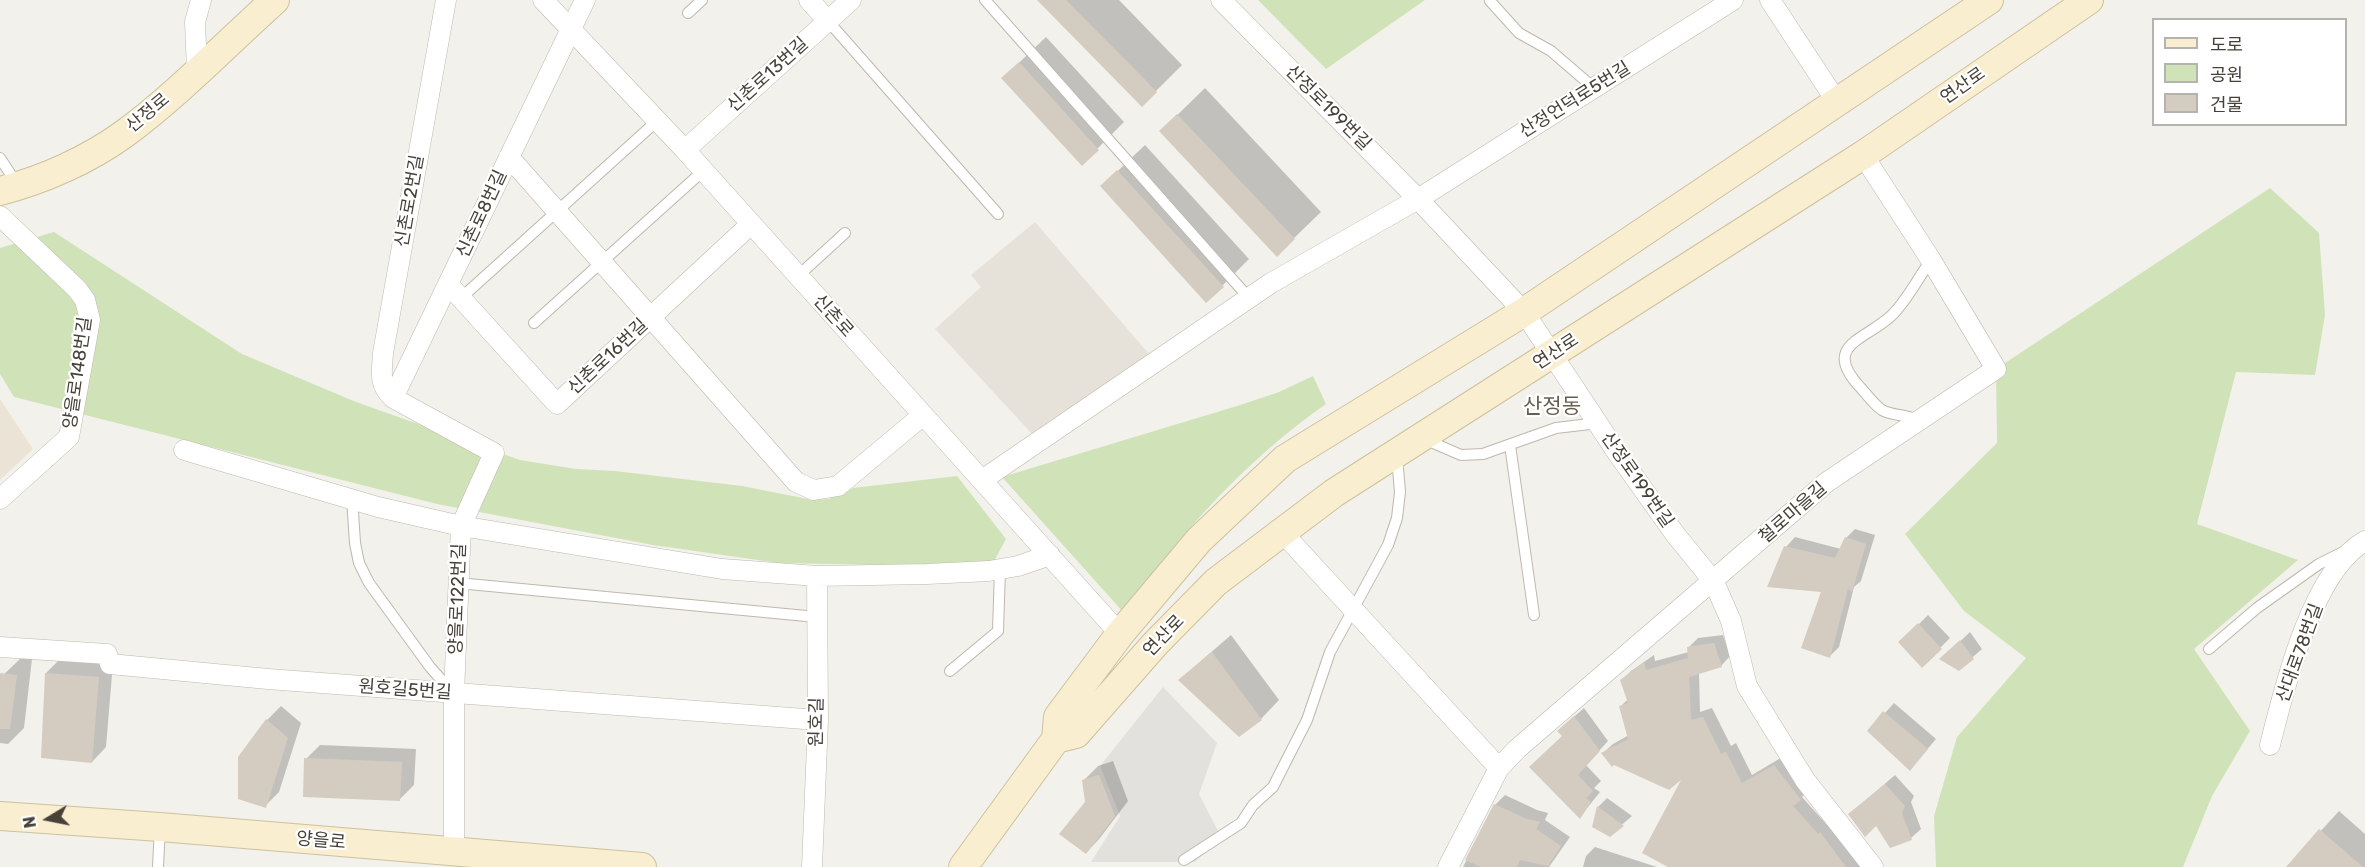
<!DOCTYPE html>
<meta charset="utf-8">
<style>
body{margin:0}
#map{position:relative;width:2365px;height:867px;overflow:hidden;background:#f3f1eb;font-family:Rubik,"Noto Sans KR",sans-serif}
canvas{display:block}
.legend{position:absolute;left:2152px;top:18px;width:195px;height:108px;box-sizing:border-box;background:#fff;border:2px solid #b5b3b0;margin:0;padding:8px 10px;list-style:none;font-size:18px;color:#474139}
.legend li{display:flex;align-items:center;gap:12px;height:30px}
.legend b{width:30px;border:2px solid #b5b3b0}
.north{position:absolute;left:18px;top:789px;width:60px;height:60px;-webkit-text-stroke:4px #fff;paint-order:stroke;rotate:260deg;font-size:16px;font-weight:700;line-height:24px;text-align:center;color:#474139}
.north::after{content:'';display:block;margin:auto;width:21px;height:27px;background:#474139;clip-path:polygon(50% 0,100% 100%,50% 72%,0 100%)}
</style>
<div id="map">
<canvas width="2365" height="867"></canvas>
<ul class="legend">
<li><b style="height:8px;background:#f9eecf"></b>도로</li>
<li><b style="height:16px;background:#d0e3b8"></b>공원</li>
<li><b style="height:16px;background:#d4ccc1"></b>건물</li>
</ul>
<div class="north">N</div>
</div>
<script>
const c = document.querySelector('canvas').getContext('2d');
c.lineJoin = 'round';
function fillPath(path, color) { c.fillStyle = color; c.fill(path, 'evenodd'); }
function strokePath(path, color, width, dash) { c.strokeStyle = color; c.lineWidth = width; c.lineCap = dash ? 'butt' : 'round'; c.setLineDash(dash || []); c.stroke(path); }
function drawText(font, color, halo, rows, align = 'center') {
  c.font = font + ' Rubik,"Noto Sans KR",sans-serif'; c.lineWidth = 4.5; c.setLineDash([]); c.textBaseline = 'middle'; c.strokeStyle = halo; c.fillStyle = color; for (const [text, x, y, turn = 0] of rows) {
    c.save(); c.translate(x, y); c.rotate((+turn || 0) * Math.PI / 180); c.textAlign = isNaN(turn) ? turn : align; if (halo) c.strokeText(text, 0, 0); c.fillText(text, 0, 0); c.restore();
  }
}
const residential = new Path2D(`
 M1035,222L1150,355L1033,435L935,329L981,287L971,275Z`);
const education = new Path2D(`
 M0,399L33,449L0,480Z`);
const green = new Path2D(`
 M1258,0H1425L1326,69Z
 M2270,188L2319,233L2325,315L2315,375L2236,372L2197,524L2298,560L2194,649L2250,731L2212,796L2183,867H1936L1934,816L1957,737L2026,658L1964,611L1905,534L1997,443L1996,369Z
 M54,232L242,354L356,402L520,460L576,469L615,471L742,486L813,500L829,499L853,488L957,476L1006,539L993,563L936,566L779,563L653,545L437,504L14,397L0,374V248Z
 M1313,376L1326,404C1247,459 1179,534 1124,613L1002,477L1237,406L1279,392Z`);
const parking = new Path2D(`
 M1163,687L1217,743L1199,794L1221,837L1195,862H1091L1120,816L1100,766Z`);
const shadow = new Path2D(`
 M1047,0H1119L1182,65L1142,105Z
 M1046,37L1124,122L1082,164L1003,78Z
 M1205,88L1321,212L1294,238L1161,131Z
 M1145,145L1249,259L1222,286L1102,186Z
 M1855,529L1875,535L1861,581L1854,587L1839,647L1829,657L1823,591L1786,547L1795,537L1841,549L1846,538Z
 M1928,615L1950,638L1922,666L1900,643Z
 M1970,632L1982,649L1959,669L1951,650Z
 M1231,635L1279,700L1261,719L1180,679Z
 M1723,635L1730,656L1721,666L1699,673L1700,712L1712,708L1731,746L1736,743L1752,775L1784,756L1810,789L1802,797L1828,826L1830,824L1862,867H1672L1686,774L1603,753L1613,744L1629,735L1621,706L1628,699L1622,680L1631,671L1654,655L1655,661L1689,652L1688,648L1698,638Z
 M21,658L32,659L24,728L8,744L0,743V678Z
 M60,659L113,663L106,747L92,762L46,673Z
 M1894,703L1936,739L1919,759L1869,731Z
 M281,706L301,723L279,792L265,806L240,758L267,720Z
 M1584,708L1608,741L1586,765L1601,781L1594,788L1600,792L1580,817L1564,736L1568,722Z
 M320,745L416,749L414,785L400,799L306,759Z
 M1113,761L1128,801L1100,838L1086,853L1087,802L1084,780L1098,766Z
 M1895,775L1914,796L1911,802L1921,829L1911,838L1890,846L1877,824L1850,814Z
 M1505,795L1537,810L1548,813L1545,820L1570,837L1549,867H1463L1495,805Z
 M1607,798L1632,816L1610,835L1593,827L1598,807Z
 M2339,811L2365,834V867H2288Z
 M1595,847L1657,867H1583L1586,856Z`);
const building = new Path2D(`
 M1037,0H1066L1157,92L1142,107Z
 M1019,62L1099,150L1082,166L1001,78Z
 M1177,114L1295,239L1277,257L1159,131Z
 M1117,170L1224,287L1206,303L1100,186Z
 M1845,537L1866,544L1852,592L1848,589L1830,658L1801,648L1821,592L1767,587L1784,546L1835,558Z
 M1918,623L1942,649L1922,668L1898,642Z
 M1960,640L1974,659L1959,671L1939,659Z
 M1714,643L1722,667L1689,677L1691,720L1703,717L1721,754L1726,752L1742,783L1774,765L1801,800L1793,806L1818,834L1820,832L1846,867H1668L1642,853L1681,780L1669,790L1614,765L1612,767L1601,753L1628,739L1619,706L1628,703L1620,680L1644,662L1646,670L1688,658L1687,647Z
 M1212,652L1262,720L1239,737L1178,680Z
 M0,673L17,675L10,729H0Z
 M45,673L99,677L92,763L41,758Z
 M1883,711L1928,749L1910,771L1867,731Z
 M1574,716L1600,751L1578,775L1593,791L1586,798L1591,802L1580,819L1529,767L1562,736L1557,731Z
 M266,719L288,738L266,808L238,799V757Z
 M304,758L402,762L400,801L303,797Z
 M1099,775L1115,816L1086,854L1059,834L1085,802L1082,780Z
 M1885,784L1905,806L1902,813L1912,840L1890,848L1876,826L1865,837L1848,814Z
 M1494,804L1527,819L1540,822L1536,829L1561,846L1548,866L1520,860L1517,867H1482L1465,860Z
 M1597,806L1624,826L1610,837L1592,827Z
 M2319,829L2363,867H2286Z`);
const lane = new Path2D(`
 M985,0L1249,298
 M1490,1L1519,33L1551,51L1594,88
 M688,13L702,0
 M828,21L998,214
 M0,158L17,184
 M798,276L845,233
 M461,298L657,121
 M534,323L703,171
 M1917,420C1906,414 1892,416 1882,410C1873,404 1866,393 1859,386C1822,345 1865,340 1891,316C1907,301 1918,278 1931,260
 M1424,439L1461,455L1483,454L1556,428L1598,423
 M1510,445L1534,615
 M352,498L355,543L359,563L369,583L430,667L452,692
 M458,583L817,617
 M2209,649L2257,608L2319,564L2347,550
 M950,671L998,631L1000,569
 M1184,860L1241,823L1253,805L1273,787L1280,773L1307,720L1330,652L1388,545L1397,518L1400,492L1397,457
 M158,867L160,827`);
const street = new Path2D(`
 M446,0L383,353C382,372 378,384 393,398L494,453L461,526L454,693V852
 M543,0L685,150L1120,634
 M809,0L828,21
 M1221,0L1418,199L1524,312L1618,454L1675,534L1714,582L1731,621L1747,686L1805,780L1873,867
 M1770,0L1837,102
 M197,70L195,22L201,0
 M685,150L851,0
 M509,157L796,482L814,490L838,486L922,416
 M0,216L77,289L85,300L90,320L69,437L0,499
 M449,285L557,404L751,224
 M393,398L585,0
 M184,450L378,507L461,526L722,569L817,576L927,574L989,571L1018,566L1050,555
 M982,480L1271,283L1418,199L1733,0
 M1282,532L1499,768
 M0,647L107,654L110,664L268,679L818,720
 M2270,745C2284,689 2312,571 2365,541
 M812,867L818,720L817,576
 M1448,867L1499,768L1517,749L1827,482L1996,369L1931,260L1863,155`);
const secondary = new Path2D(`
 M0,191C43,180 88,160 124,134C177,95 226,44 275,0
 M1056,739L1076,734L1155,644L1216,582L1334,493L1863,155L2089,0
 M0,816L160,827L642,867
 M963,867L1056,739L1058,717L1120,634L1199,540L1285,459L1524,312L1989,0`);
const streetNames = [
 ["신촌로13번길",768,75,-42],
 ["연산로",1963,86,-35],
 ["산정언덕로5번길",1575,100,-32],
 ["산정로199번길",1328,108,45],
 ["산정로",148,113,-40],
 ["신촌로2번길",410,201,-80],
 ["신촌로8번길",482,214,-65],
 ["신촌로",833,316,48],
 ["연산로",1556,352,-33],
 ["신촌로16번길",608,357,-43],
 ["양을로148번길",78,373,-82],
 ["산정로199번길",1637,480,55],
 ["철로마을길",1793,513,-41],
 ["양을로122번길",458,599,-88],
 ["연산로",1164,636,-46],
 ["산대로78번길",2300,653,-70],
 ["원호길5번길",405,690,4],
 ["원호길",817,722,-89],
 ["양을로",321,841,5]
];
const quarterNames = [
 ["산정동",1552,407]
];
fillPath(residential, '#e7e2d9');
fillPath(education, '#ebe4d6');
fillPath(green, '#d0e3b8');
fillPath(parking, '#e3e1de');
fillPath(shadow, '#0003');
fillPath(building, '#d4ccc1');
strokePath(lane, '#beb8ae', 12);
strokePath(street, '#beb8ae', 21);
strokePath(secondary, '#cdc19f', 30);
strokePath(lane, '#fff', 10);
strokePath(street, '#fff', 20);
strokePath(secondary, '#f9eecf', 28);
drawText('18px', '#474139', '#fff', streetNames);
drawText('21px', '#685f52', '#fff', quarterNames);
</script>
